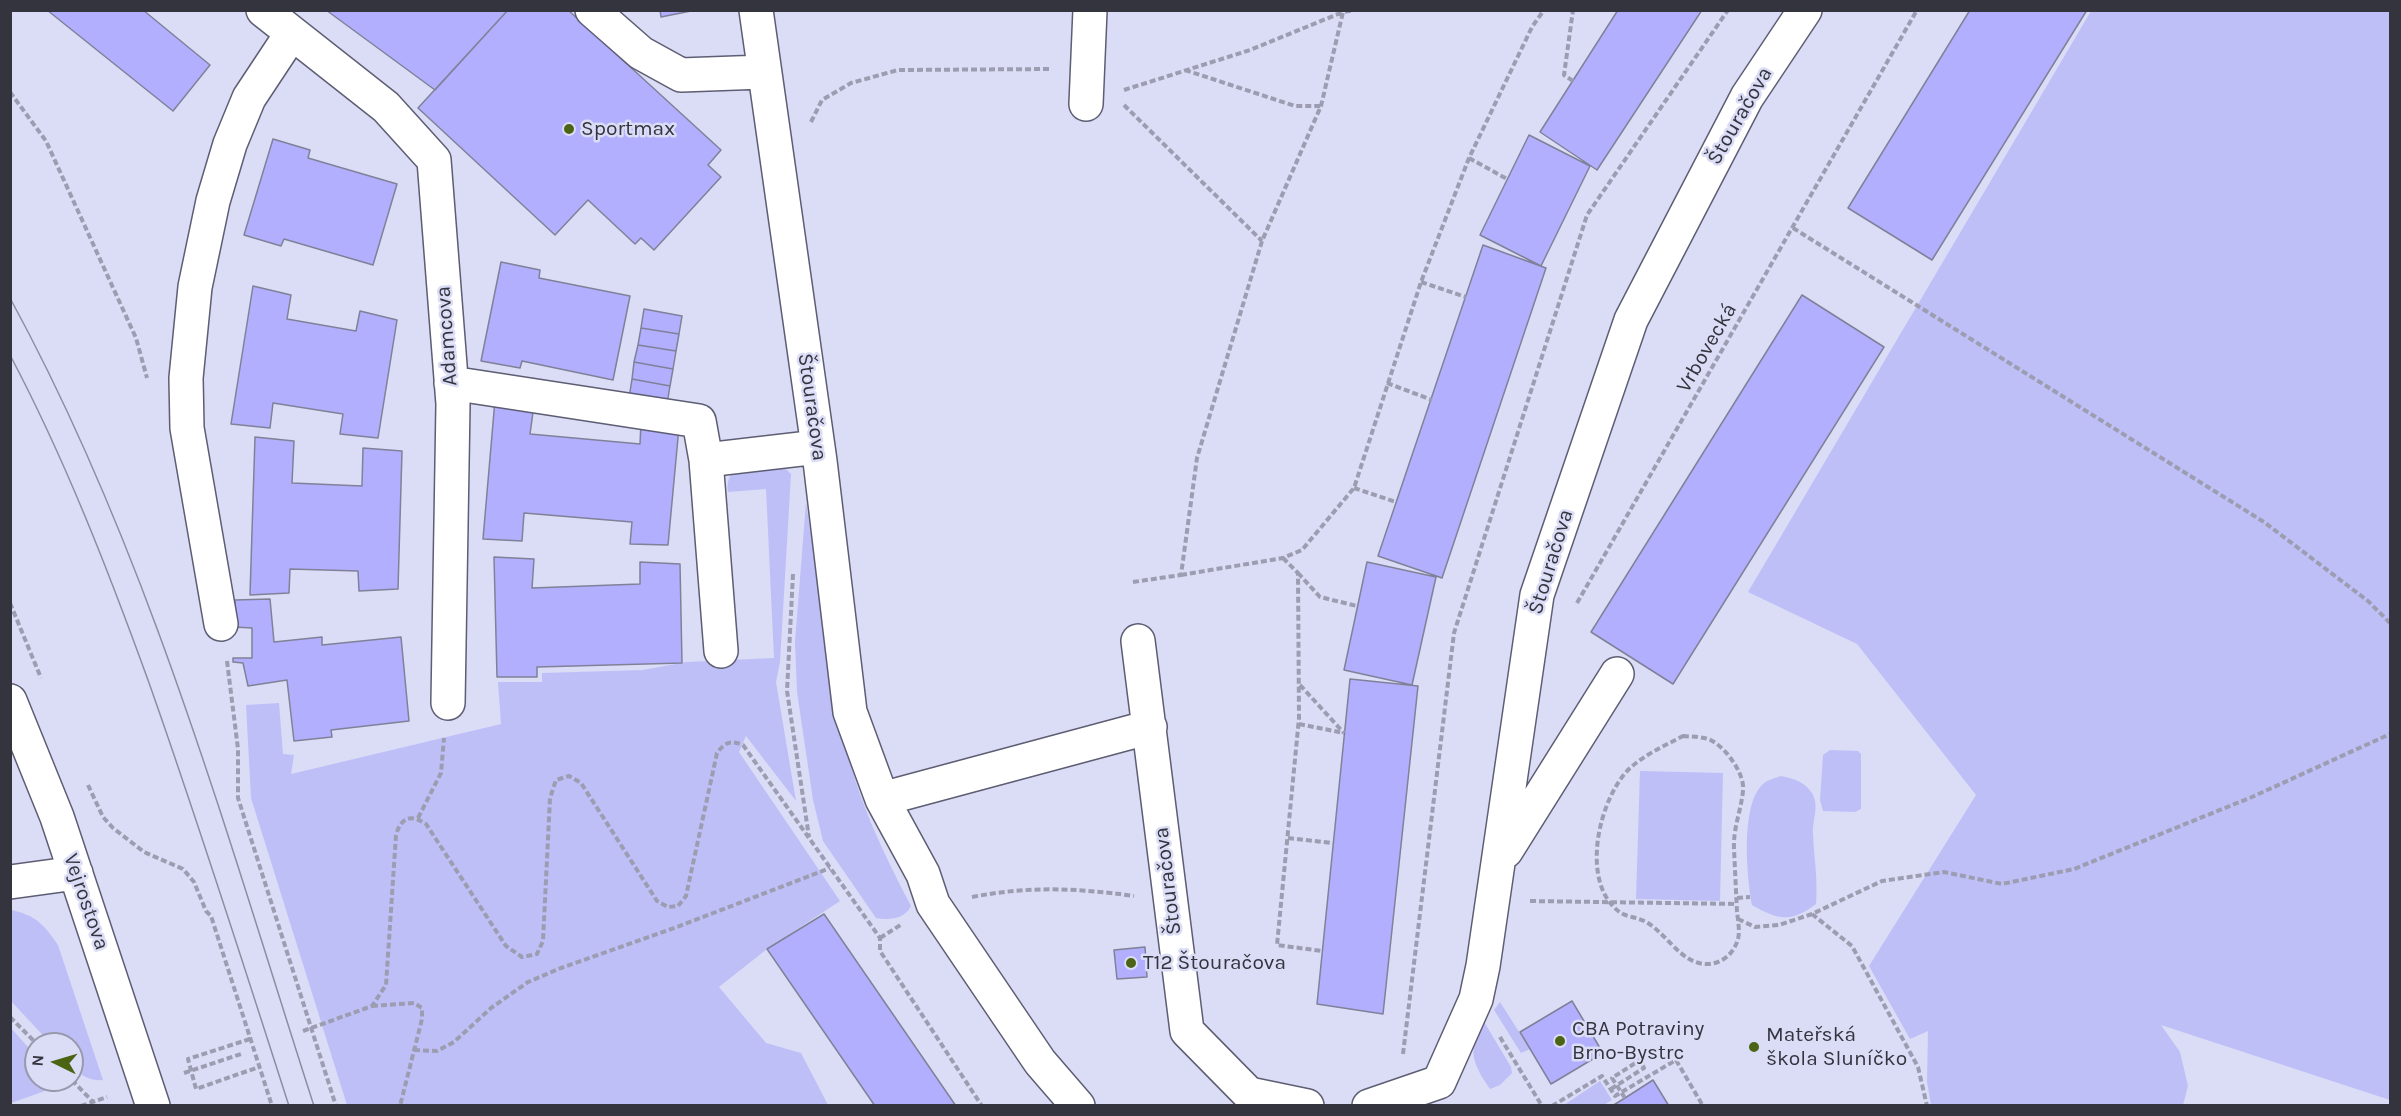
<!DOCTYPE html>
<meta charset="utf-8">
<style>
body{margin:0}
#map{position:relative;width:2401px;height:1116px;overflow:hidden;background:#dbdcf6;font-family:Karla,sans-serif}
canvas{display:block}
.frame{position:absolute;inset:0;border:12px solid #33343e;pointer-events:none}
.north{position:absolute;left:24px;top:1032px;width:60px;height:60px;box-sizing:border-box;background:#dbdcf6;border:2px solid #9899ac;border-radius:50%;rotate:275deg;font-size:16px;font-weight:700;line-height:24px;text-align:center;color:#33343e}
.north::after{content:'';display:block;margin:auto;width:21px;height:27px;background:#4b6414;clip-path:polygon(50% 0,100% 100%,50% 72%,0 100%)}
</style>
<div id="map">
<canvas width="2401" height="1116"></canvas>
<div class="frame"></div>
<div class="north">N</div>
</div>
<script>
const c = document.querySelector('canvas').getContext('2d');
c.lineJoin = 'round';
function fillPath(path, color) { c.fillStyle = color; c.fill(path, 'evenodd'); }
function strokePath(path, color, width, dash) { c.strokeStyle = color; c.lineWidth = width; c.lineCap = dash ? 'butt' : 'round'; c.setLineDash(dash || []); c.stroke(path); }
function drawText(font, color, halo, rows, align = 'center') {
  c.font = font + ' Karla,sans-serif'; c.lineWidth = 5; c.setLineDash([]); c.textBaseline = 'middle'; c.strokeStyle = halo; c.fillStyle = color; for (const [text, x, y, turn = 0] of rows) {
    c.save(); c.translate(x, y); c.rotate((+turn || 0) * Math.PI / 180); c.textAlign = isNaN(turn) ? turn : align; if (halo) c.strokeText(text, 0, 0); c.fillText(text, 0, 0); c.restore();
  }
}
const green = new Path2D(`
 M2091,11H2390V1100L2161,1025L2180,1052L2188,1086L2183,1105H1931L1927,1082L1928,1031L1910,1039L1869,966L1976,795L1857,644L1748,592Z
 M744,463L786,469L791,474L780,662L776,682L796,801L746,736L739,752L840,901L767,949L719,987L766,1043L801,1053L828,1105H347L251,798L246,705L279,703L283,754L294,755L291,774L501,724L498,682H542V673L643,670L686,662L774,658L766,489L728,492C726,476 733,472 744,463Z
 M806,502C819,585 827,669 847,750C860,805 885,856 911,906C904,920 889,920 876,918L823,841L813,800L797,692L795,642Z
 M1830,750L1858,751L1861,754V809L1855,812L1823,811L1820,800L1823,755Z
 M1640,771L1723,773L1720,901L1636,899Z
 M1781,776C1794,779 1804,781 1812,793C1820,807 1812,820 1813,834C1814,857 1818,880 1816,904C1791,923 1778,920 1752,905C1747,877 1740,805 1763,784C1767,780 1776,778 1781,776Z
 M11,910C35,915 44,924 58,945L103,1080C90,1081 81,1076 72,1066V1044H51L11,1001Z
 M1500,1002L1530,1049L1521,1053L1494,1010Z
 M1483,1020L1511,1067L1512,1073L1500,1085L1490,1089C1471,1061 1468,1051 1483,1020Z
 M10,1027L36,1056V1080H58L62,1085L11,1103Z
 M1600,1081L1612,1100L1604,1105H1564Z`);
const building = new Path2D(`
 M47,10H143L210,65L173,111Z
 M326,10H508L435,90Z
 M508,10H568L721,150L708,165L721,177L654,250L641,238L635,244L588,200L555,235L418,108Z
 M660,10H696L661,17Z
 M1618,10H1702L1597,170L1540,132Z
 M1970,10H2087L1932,260L1848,208Z
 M1529,135L1590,166L1541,266L1480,235Z
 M273,139L310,150L308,158L397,184L373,265L284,239L281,246L244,235Z
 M1483,245L1546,268L1442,578L1378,556Z
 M501,262L540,270L539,278L630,296L613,380L522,361L520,368L481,361Z
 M253,286L291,295L287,319L356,331L360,311L397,320L378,438L340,434L343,414L273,403L270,428L231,424Z
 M1802,295L1884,347L1673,684L1591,632Z
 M644,309L682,316L679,334L641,328Z
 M641,328L679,334L676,351L638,345Z
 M638,345L676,351L673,369L634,362Z
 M634,362L673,369L670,386L632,379Z
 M632,379L670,386L667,404L629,398Z
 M495,400L534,405L530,434L640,444L641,422L679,427L668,545L630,544L632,522L524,513L522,541L483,539Z
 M255,437L294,441L292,483L362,486L363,448L402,451L398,589L359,591L358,571L290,569L289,593L250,595Z
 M494,557L534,559L532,588L640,584V562L680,564L682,663L537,667V677H497Z
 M1367,562L1436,577L1412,685L1344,670Z
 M270,599L274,642L322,637V645L401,637L409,721L331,730L332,737L294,741L287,680L248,686L243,663L233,662V658H252V628L234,627L235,600Z
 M1350,679L1418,686L1383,1014L1317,1004Z
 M824,914L956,1106H875L767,949Z
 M1145,947L1147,977L1117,979L1114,950Z
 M1572,1001L1603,1053L1551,1084L1520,1032Z
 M1653,1080L1669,1106H1612L1625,1098Z`);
const path = new Path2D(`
 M1185,70L1295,106H1321
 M1573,81L1564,75L1573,10
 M1124,90L1250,50L1343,12
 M10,92L46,141L136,338L147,378
 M1124,105L1262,241
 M811,122L822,100L851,83L898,70L1051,69
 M1469,158L1507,179
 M1793,228L2264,522L2368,601L2390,623
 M1421,282L1466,297
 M1387,383L1432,400
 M1354,488L1396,502
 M1283,558L1298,573L1299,718L1277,945L1322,951
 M1298,573L1320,597L1357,606
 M793,574L787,691L809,837
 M1181,575L1283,558L1302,550L1354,488L1421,282L1469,158L1532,27L1544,10
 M1133,582L1181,575L1197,458L1262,241L1321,106L1343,12L1355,10
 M10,603L41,678
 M1577,603L1917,10
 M227,661L238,749V798L336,1106
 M1300,685L1344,733
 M1299,724L1344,733
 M1683,736C1693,737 1705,736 1714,742C1727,750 1745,774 1743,791C1741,811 1733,828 1734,849C1735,870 1736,891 1737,912C1738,920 1740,931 1738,939C1734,953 1723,963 1709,964C1679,966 1665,927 1639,919C1633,917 1626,916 1621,913C1579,885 1598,800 1629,769C1644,755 1664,746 1683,736Z
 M88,785L103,817L113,828L144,852L183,869L194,882L206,911L211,916L272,1106
 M418,818L441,773L444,738
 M1288,838L1333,843
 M972,897C1029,886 1076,888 1134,896
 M1737,898L1750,897
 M1530,901L1737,904
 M1812,914L1852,946L1918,1067L1927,1106
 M1738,919L1755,927L1779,925L1812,914L1882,881L1944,872L2002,884L2074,869L2252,797L2390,734
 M880,938L902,924
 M372,1006L414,1003L422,1008V1019L400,1106
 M10,1017L37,1044
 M303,1031L372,1006L386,985L396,835C401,817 411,814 426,824L506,946L522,957L537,954L543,941L550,798L556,780L569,776L581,783L657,901L668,907L678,906L686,896L717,753C725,742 731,740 743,745L880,938V951L982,1106
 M1500,1037L1542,1106
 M250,1039L188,1059L196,1089L259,1067
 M414,1050L437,1051L454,1042L491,1008L528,982L561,968L677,927L830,868
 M1403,1054L1454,633L1587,215L1728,10
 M184,1073L241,1054
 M72,1080L93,1102
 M1611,1089L1644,1068L1640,1060L1612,1078L1625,1098
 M81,1106L107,1097
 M1552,1106L1602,1076L1615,1096L1676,1060L1703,1106`);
const minor = new Path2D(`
 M263,10L386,107L434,160L453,404L448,703
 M592,10L641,53L681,75L763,72
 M756,10L820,461L850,712L882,799L923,874L933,904L1040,1062L1078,1106
 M1086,104L1090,10
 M451,383L699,421L706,460
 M221,624L187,428L186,378L195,287L213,201L230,144L249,98L292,33
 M1138,641L1187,1031L1249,1094L1307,1106
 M721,651L706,460L818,447
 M10,701L57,817L153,1106
 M882,799L1150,727
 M1506,851L1617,674
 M10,882L76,873
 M1369,1106L1439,1082L1476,999L1483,966L1537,595L1631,320L1747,97L1805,10`);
const tram = new Path2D(`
 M10,298C148,551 226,833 314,1106
 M10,355C65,459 108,570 148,680C198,821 243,963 289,1106`);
const markers = [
 [569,129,6,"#4b6414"],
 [1131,963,6,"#4b6414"],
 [1560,1041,6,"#4b6414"],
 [1754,1047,6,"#4b6414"]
];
const streetNames = [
 ["Štouračova",1740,116,-60],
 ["Adamcova",447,336,-94],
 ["Vrbovecká",1707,348,-60],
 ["Štouračova",812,407,82],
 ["Štouračova",1551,562,-73],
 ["Štouračova",1168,881,-97],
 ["Vejrostova",86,902,71]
];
const poiNames = [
 ["Sportmax",581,129],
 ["T12 Štouračova",1143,963],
 ["CBA Potraviny",1572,1029],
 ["Brno-Bystrc",1572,1053],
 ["Mateřská",1766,1035],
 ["škola Sluníčko",1766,1059]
];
fillPath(green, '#bfbff8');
fillPath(building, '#b1affe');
strokePath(building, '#808198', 1.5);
strokePath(minor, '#5d5d73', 36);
strokePath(path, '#9c9db1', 4, [6, 3]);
strokePath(minor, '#fff', 33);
strokePath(tram, '#8c8da0', 1.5);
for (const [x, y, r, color] of markers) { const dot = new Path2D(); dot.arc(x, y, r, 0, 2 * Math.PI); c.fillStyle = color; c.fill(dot); strokePath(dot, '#dbdcf6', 2); }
drawText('21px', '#33343e', '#dbdcf6', streetNames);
drawText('21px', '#33343e', '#dbdcf6', poiNames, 'left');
</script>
